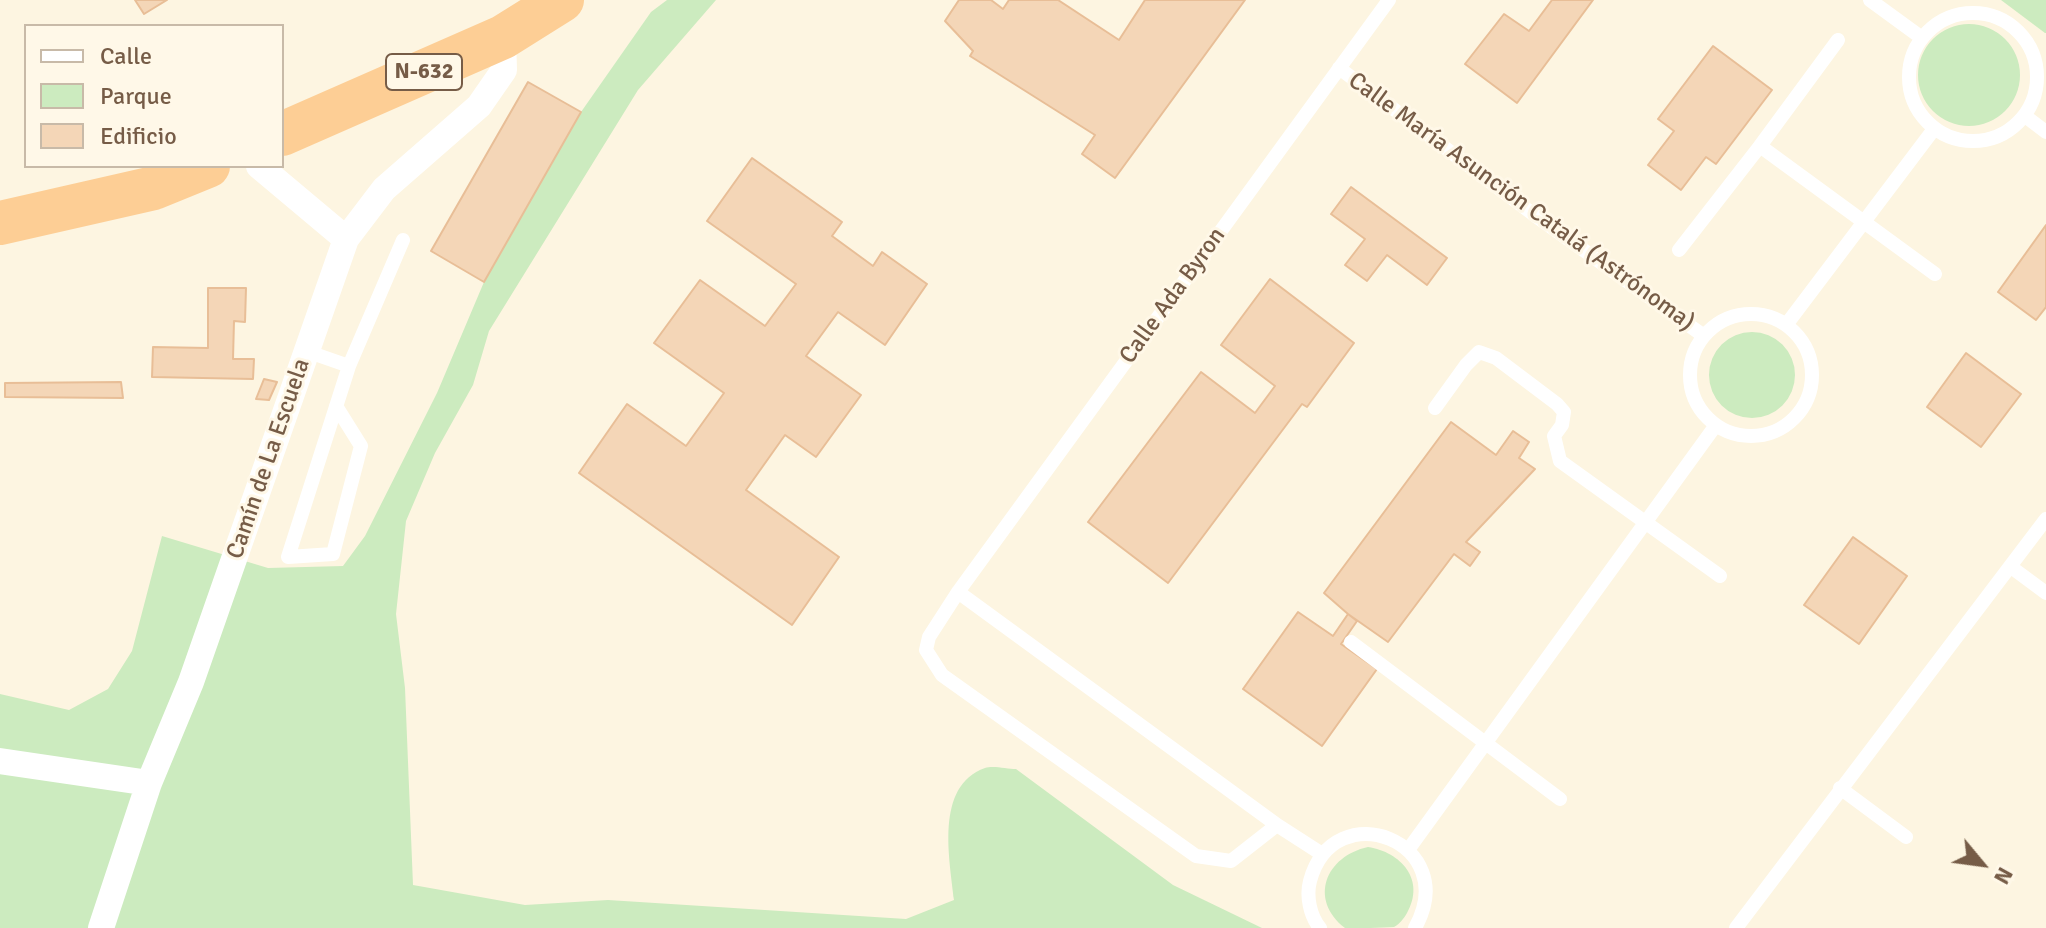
<!DOCTYPE html>
<meta charset="utf-8">
<style>
body{margin:0}
#map{position:relative;width:2046px;height:928px;overflow:hidden;background:#fdf5e1;font-family:Signika,sans-serif}
canvas{display:block}
.legend{position:absolute;left:24px;top:24px;width:260px;height:144px;box-sizing:border-box;background:#fff8e8;border:2px solid #c8baa8;margin:0;padding:10px 14px;list-style:none;font-size:24px;color:#765c47}
.legend li{display:flex;align-items:center;gap:16px;height:40px}
.legend b{width:40px;border:2px solid #c8baa8}
.north{position:absolute;left:1942px;top:824px;width:80px;height:80px;-webkit-text-stroke:6px #fff8e8;paint-order:stroke;rotate:119deg;font-size:22px;font-weight:700;line-height:32px;text-align:center;color:#765c47}
.north::after{content:'';display:block;margin:auto;width:28px;height:36px;background:#765c47;clip-path:polygon(50% 0,100% 100%,50% 72%,0 100%)}
</style>
<div id="map">
<canvas width="2046" height="928"></canvas>
<ul class="legend">
<li><b style="height:10px;background:#fff"></b>Calle</li>
<li><b style="height:22px;background:#ccebbf"></b>Parque</li>
<li><b style="height:22px;background:#f4d6b7"></b>Edificio</li>
</ul>
<div class="north">N</div>
</div>
<script>
const c = document.querySelector('canvas').getContext('2d');
c.lineJoin = 'round';
function fillPath(path, color) { c.fillStyle = color; c.fill(path, 'evenodd'); }
function strokePath(path, color, width, dash) { c.strokeStyle = color; c.lineWidth = width; c.lineCap = dash ? 'butt' : 'round'; c.setLineDash(dash || []); c.stroke(path); }
function drawText(font, color, halo, rows, align = 'center') {
  c.font = font + ' Signika,sans-serif'; c.lineWidth = 6; c.setLineDash([]); c.textBaseline = 'middle'; c.strokeStyle = halo; c.fillStyle = color; for (const [text, x, y, turn = 0] of rows) {
    c.save(); c.translate(x, y); c.rotate((+turn || 0) * Math.PI / 180); c.textAlign = isNaN(turn) ? turn : align; if (halo) c.strokeText(text, 0, 0); c.fillText(text, 0, 0); c.restore();
  }
}
const green = new Path2D(`
 M667,0H716L638,90L489,331L473,385L435,453L406,521L396,614L405,688L413,885L525,905L608,900L906,919L954,900C950,860 934,786 985,768C993,765 1007,769 1016,769L1173,885L1262,928H0V694L69,710L108,689L132,651L162,536L268,568L343,566L365,536L437,393L484,282L581,112L651,12Z
 M2001,0H2046V33H2045Z
 M1918 75a51 51 0 1 1 102 0a51 51 0 1 1-102 0Z
 M1709 375a43 43 0 1 1 86 0a43 43 0 1 1-86 0Z
 M1368,847C1401,852 1426,880 1407,913C1404,918 1400,924 1394,927C1382,928 1359,928 1345,928C1308,899 1326,856 1368,847Z`);
const building = new Path2D(`
 M135,0H167L144,14Z
 M959,0H991L1003,9L1009,0H1058L1119,40L1145,0H1245L1115,178L1082,154L1095,135L970,56L973,51L945,21Z
 M1552,0H1593L1517,103L1465,64L1504,14L1529,31Z
 M1713,46L1772,90L1716,164L1706,157L1681,190L1648,165L1674,131L1658,119Z
 M528,82L581,112L484,282L431,251Z
 M752,158L842,222L832,236L873,266L882,252L927,284L885,345L838,312L806,356L861,395L816,457L785,435L746,490L839,557L792,625L579,473L627,404L686,446L724,393L654,343L700,280L765,326L796,284L707,221Z
 M1351,187L1447,258L1427,285L1387,255L1367,281L1345,265L1365,239L1331,214Z
 M2046,225V307L2036,320L1998,292Z
 M1270,279L1354,343L1307,407L1302,404L1168,583L1088,522L1201,372L1255,413L1275,386L1221,345Z
 M208,288H246L245,322L234,321L233,359H254L253,379L152,377L153,347L208,348Z
 M1966,353L2021,394L1981,447L1927,407Z
 M264,379L277,382L269,400L256,399Z
 M121,382L123,398L5,397V383Z
 M1451,422L1496,455L1513,431L1529,442L1519,458L1535,469L1466,542L1480,552L1470,566L1454,554L1388,642L1348,614L1324,593Z
 M1853,537L1907,576L1859,644L1804,605Z
 M1298,612L1333,636L1348,614L1357,621L1341,644L1377,669L1322,746L1243,689Z`);
const service = new Path2D(`
 M1870,0L1922,38
 M1909 77a64 64 0 1 1 128 0a64 64 0 1 1-128 0Z
 M1838,40L1760,146L1935,274
 M1339,68L1533,214L1704,336
 M2025,116L2046,132
 M1679,250L1760,146
 M1690 375a61 61 0 1 1 122 0a61 61 0 1 1-122 0Z
 M1786,325L1934,129
 M306,351L349,366L403,240
 M336,406L361,446L333,554L288,557L349,366
 M1435,408L1466,365L1479,352L1496,358L1557,404L1564,412L1562,425L1554,436L1560,461L1720,576
 M2011,567L2046,593
 M958,592L1277,825L1322,854
 M1351,642L1560,799
 M1840,788L1906,837
 M1277,825L1231,861L1196,856L942,675L926,650L929,637L958,592L1389,0
 M1408,850L1716,425
 M1320,928C1310,916 1306,896 1310,881C1334,792 1463,842 1415,928
 M1736,928L2046,519`);
const minor = new Path2D(`
 M259,166L346,239
 M0,761L149,783
 M101,928L149,783L191,682L346,239L384,189L479,106L504,70L503,37`);
const trunk = new Path2D(`
 M282,134L503,37L562,0
 M0,223L154,188L208,166`);
const shields = [
 [424,72,76]
];
const shieldNames = [
 ["N-632",424,72]
];
const streetNames = [
 ["Calle María Asunción Catalá (Astrónoma)",1521,202,36],
 ["Calle Ada Byron",1173,296,-54],
 ["Camín de La Escuela",269,459,-71]
];
fillPath(green, '#ccebbf');
fillPath(building, '#f4d6b7');
strokePath(building, '#e8be97', 2);
strokePath(service, '#fff', 14);
strokePath(minor, '#fff', 26);
strokePath(trunk, '#fdce95', 44);
for (const [x, y, w] of shields) { const box = new Path2D(); box.roundRect(x - w / 2, y - 18, w, 36, 6); c.fillStyle = '#fff8e8'; c.fill(box); strokePath(box, '#765c47', 2); }
drawText('bold 22px', '#765c47', null, shieldNames);
drawText('24px', '#765c47', '#fff8e8', streetNames);
</script>
